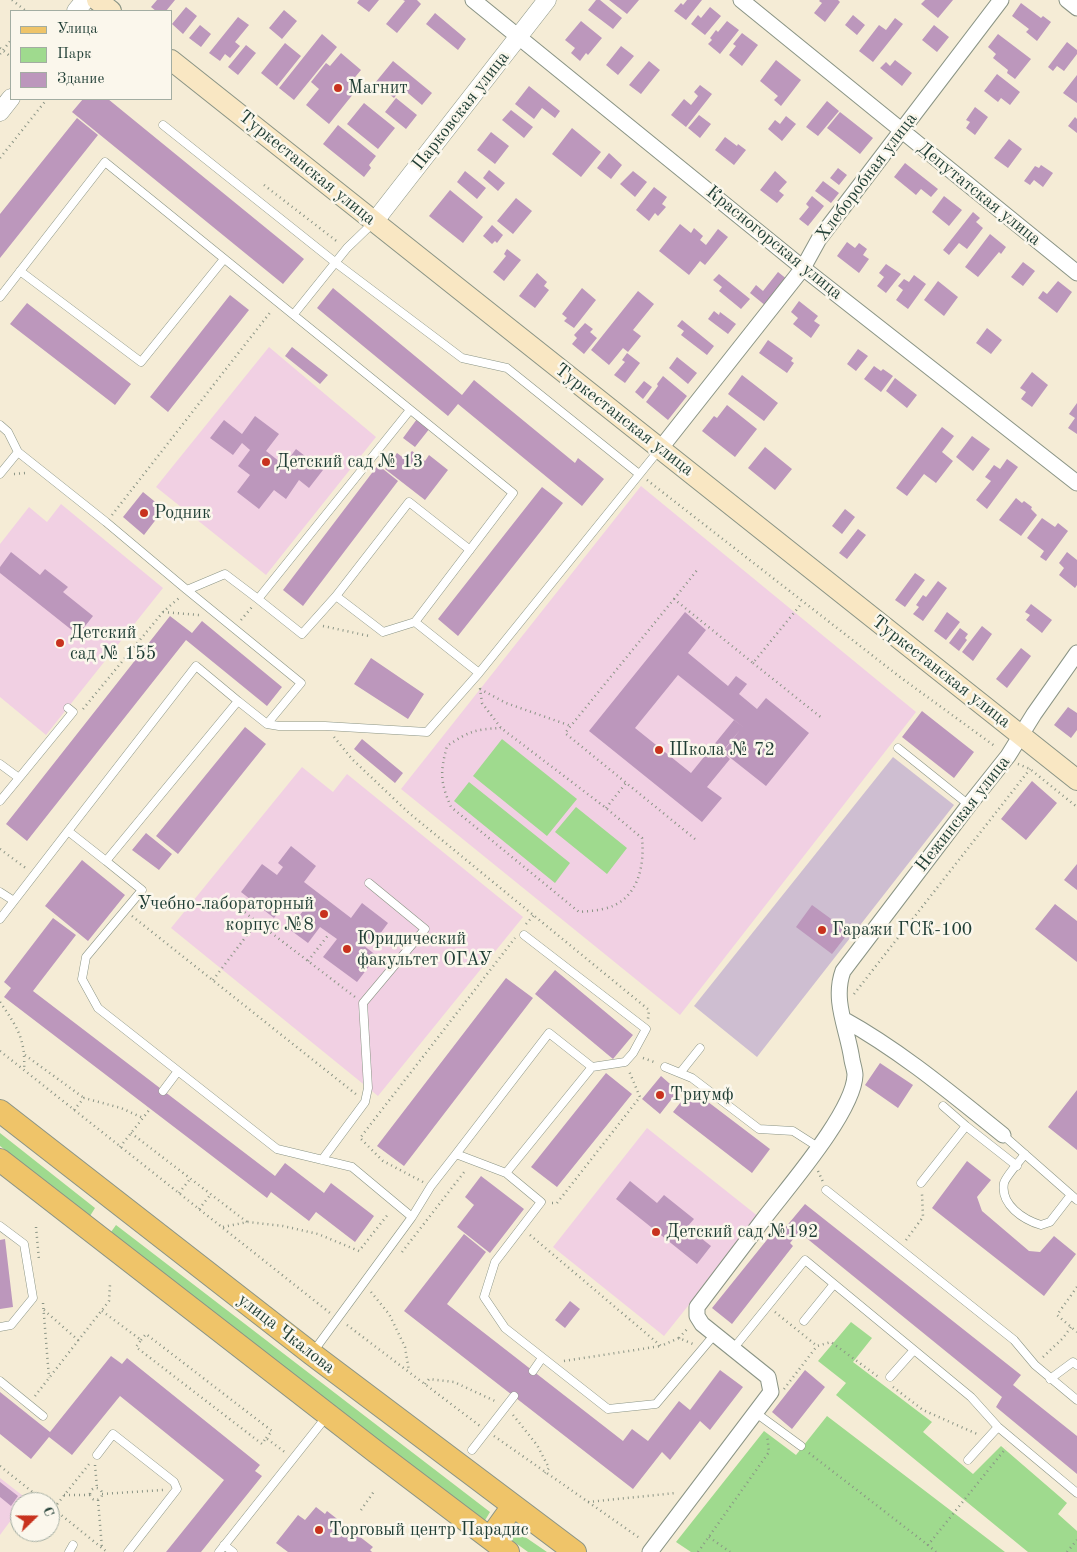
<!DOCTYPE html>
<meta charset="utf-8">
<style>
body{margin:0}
#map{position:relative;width:1077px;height:1552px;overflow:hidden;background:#f5ecd6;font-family:"Old Standard TT",serif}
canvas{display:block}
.legend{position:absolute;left:10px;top:10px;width:162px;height:90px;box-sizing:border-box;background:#fbf7ec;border:1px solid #a3ada2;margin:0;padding:6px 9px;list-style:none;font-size:15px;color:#1f3d34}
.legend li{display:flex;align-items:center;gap:10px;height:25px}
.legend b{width:25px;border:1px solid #a3ada2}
.north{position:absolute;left:10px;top:1492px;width:50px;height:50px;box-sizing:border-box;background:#fbf7ec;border:1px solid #a3ada2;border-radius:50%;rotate:68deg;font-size:14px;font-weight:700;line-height:20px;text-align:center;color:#1f3d34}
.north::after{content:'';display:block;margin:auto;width:18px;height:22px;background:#c8321e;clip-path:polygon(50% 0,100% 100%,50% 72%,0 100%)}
</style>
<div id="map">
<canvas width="1077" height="1552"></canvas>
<ul class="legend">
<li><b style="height:6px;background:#efc469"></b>Улица</li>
<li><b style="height:14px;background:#9fda8e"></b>Парк</li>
<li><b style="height:14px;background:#bc97bc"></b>Здание</li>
</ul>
<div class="north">С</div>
</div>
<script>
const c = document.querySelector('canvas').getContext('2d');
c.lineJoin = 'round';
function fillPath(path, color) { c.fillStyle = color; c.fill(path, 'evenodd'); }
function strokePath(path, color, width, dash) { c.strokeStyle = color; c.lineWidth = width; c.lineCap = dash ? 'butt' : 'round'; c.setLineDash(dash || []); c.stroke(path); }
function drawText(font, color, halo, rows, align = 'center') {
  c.font = font + ' "Old Standard TT",serif'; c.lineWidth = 5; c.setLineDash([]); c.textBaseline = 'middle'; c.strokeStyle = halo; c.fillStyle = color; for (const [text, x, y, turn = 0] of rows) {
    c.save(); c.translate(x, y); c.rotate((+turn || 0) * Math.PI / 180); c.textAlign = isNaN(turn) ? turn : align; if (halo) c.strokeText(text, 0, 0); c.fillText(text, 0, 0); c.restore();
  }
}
const built = new Path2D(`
 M269,347L376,437L266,575L156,487Z
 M641,486L916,712L680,1015L401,789Z
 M61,504L163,588L46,735L0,697V544L29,507L47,522Z
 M302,767L333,792L347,774L523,917L378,1096L171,928Z
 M647,1128L759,1217L664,1336L553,1247Z
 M0,1478L27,1499L24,1502H20V1508L0,1535Z`);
const industrial = new Path2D(`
 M893,757L954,805L757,1057L694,1006Z`);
const green = new Path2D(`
 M502,739L577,799L547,836L473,776Z
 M469,782L570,863L555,883L454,801Z
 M576,807L627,848L607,874L555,832Z
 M0,1133L95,1208L90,1216L0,1146Z
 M116,1225L490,1512L484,1522L111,1232Z
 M851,1322L872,1338L853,1362L932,1422L923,1432L973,1474L1001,1446L1067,1503L1058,1514L1077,1531V1552H1028L836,1395L846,1383L818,1361Z
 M827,1416L1005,1552H691L676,1542L764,1431L796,1455Z
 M512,1528L547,1552H528L506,1536Z`);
const building = new Path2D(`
 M157,0H175L166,11H156L151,7Z
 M359,0H379L369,12L357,3Z
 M403,0H417L421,4L397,33L386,24L405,1Z
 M596,0H600L622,18L613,29L588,10Z
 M609,0H639L627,14Z
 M687,0H702L686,20L674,11L681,3L683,5Z
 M820,0H838L840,2L825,22L814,13L822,3L819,1Z
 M925,0H953L938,18L921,4Z
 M1021,3L1041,18L1043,16L1051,22L1037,41L1026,32L1029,29L1012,16Z
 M186,7L197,16L183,34L172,24Z
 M710,7L721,16L705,35L691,24L698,15L701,18Z
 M284,10L297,21L282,39L269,28Z
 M435,13L466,39L458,50L426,24Z
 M853,15L865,25L857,35L845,25Z
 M238,17L249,25L235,42L240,46L230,58L225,54L220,61L209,53Z
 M895,18L903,24L873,62L859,51L879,25L886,30Z
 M581,21L602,38L588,55L586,53L580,61L571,53L575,48L565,40Z
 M727,21L739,30L720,54L708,44L712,40L710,38L716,30L718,32Z
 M200,25L211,34L201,47L189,38Z
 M934,25L949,37L937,52L922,40Z
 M742,33L758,45L742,66L729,55L736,46L733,44Z
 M322,34L337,47L294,100L279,88Z
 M998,34L1031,59L1015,79L1007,73L1008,70L993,58L996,54L988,47Z
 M1067,42L1077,50V54L1064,71L1057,66L1053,71L1048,67Z
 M285,43L301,56L277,86L261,73Z
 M246,45L256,53L238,75L228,67Z
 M621,46L634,56L618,75L606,65Z
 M341,53L361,70L351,82L358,88L329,124L306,105L319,89L311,82L326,63L330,66Z
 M776,60L801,80L781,106L774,100L778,96L760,81Z
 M895,60L912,73L902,86L880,68L886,62L890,66Z
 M393,61L432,93L422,105L402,88L394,98L375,83Z
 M649,61L660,70L641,94L629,85Z
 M997,74L1020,92L1010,105L1001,98L998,102L984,91Z
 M1077,75V103L1063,93Z
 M700,85L712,94L686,127L671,115L684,99L691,105L698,96L694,92Z
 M529,86L560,111L555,118L542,108L534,119L515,104Z
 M396,98L417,115L406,129L385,112Z
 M83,99H108L304,259L283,284L72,112Z
 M827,101L839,111L818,136L806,127Z
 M364,103L395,128L378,149L347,124Z
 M975,107L988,117L975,135L966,128L970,122L966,120Z
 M511,110L533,127L524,138L502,120Z
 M840,112L873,138L860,154L827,128Z
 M699,115L711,124L700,138L688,128Z
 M786,116L796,124L782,141L768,129L775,120L780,124Z
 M1075,117L1077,119V133L1068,126Z
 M77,118L98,135L0,258V214Z
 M338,125L376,156L369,165L371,168L364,177L323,144Z
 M572,128L601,152L581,177L552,154Z
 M491,132L509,146L495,164L477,150Z
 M725,137L737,146L738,144L746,150L734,165L715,150Z
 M1009,139L1022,149L1008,168L994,158Z
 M609,153L622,165L611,179L597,168Z
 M905,163L938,189L931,197L921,189L916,195L894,177Z
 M1041,165L1053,173L1043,187L1034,180L1030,185L1024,181L1035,166L1039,168Z
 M838,168L847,175L839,185L830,178Z
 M489,170L505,183L498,191L483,178Z
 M465,171L486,188L477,199L457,182Z
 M633,171L647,182L635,197L620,184Z
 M775,171L787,182L779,191L784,195L777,203L760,190Z
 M823,181L839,193L831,203L815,191Z
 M654,187L667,197L662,204L666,207L658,216L655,213L649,221L636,210Z
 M450,190L483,217L463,243L429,216Z
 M812,196L824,206L808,226L799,219L809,207L806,204Z
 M944,196L962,210L949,226L932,212Z
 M516,198L532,211L513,234L497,221Z
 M973,212L980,218L976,222L983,228L967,249L959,243L949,255L943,250Z
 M680,224L691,233L694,228L703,236L700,240L706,245L718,229L728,237L705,265L700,261L689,275L659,251Z
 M492,225L503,235L497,243L495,241L492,244L483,236Z
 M990,234L1006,247L1001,254L999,252L978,277L965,267Z
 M847,242L855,248L859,243L867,249L863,255L869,259L859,273L837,256Z
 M507,249L521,260L504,281L493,272L506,256L504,254Z
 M1023,262L1035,271L1023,286L1011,277Z
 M886,264L901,274L886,293L877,286L884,277L879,273Z
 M778,272L788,280L766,306L750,293L756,285L763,291Z
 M537,273L547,282L544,286L549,290L535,308L519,296Z
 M719,274L750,299L741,309L719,291L722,287L713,280Z
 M914,275L926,284L908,309L896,300L903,290L898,286L904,279L909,282Z
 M938,281L958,297L944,316L924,300Z
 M1058,281L1072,292L1057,313L1038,298L1043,291L1047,294Z
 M333,288L462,395L474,380L575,463L578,458L604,479L582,506L458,404L448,416L317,308Z
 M582,288L596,300L574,328L564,321L567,318L562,314Z
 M638,291L654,304L633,330L641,336L628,352L623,348L609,365L591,350Z
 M230,295L249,310L168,412L150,397Z
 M799,301L818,316L814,321L820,325L811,338L793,324L798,318L791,312Z
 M27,303L131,384L115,405L10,324Z
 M714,311L719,315L720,312L736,324L728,334L708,319Z
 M682,320L714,346L707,355L681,335L684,331L677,326Z
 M585,323L593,329L590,332L597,338L584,354L572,344L577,338L574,335Z
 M987,328L1002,340L991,354L976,343Z
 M768,340L793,358L791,361L794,363L787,373L759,353Z
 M292,347L328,375L320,384L285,356Z
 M858,349L868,356L856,371L847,364Z
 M627,353L640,363L625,383L614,375L625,362L622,360Z
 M677,357L697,373L688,384L669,368Z
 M874,366L881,371L883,369L893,376L881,392L864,379Z
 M1032,372L1048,385L1032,407L1021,399L1026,392L1020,388Z
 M742,375L778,403L764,421L728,394Z
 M663,376L687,396L668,420L646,402L658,386L657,384Z
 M895,378L917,395L907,408L886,391Z
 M644,381L652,387L643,399L635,392Z
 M1077,403V434L1068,428L1075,418L1069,414Z
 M727,405L757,429L735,457L702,431L714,416L717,418Z
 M255,416L279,434L266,451L284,465L296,449L323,470L309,488L299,480L286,499L274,490L259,509L237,492L250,475L238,466L250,450L242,443L233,455L210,438L224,420L242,434Z
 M417,419L430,428L415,447L403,438Z
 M942,427L954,436L942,452L953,461L936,483L924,474L907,496L896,488Z
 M972,436L990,449L973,471L956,457Z
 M765,447L792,469L775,490L748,468Z
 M412,451L425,461L429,455L448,470L425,500L385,469L397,453L405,459Z
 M1007,459L1018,467L987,509L976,500L991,481L985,477L994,465L1000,469Z
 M378,465L398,481L303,606L283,590Z
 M542,487L563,503L458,636L438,619Z
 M143,492L164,509L144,535L123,517Z
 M1016,498L1022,503L1024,501L1032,507L1031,509L1037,515L1021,536L999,520Z
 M845,509L855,517L842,534L832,526Z
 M1042,518L1055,527L1058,523L1068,531L1046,561L1040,557L1044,551L1027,538Z
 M858,529L866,535L847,559L839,553Z
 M11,552L40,575L45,569L68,587L63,592L93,616L78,635L0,573V567Z
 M1067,552L1077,560V585L1075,588L1059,575L1064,568L1059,563Z
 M915,573L925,580L905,607L895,600Z
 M938,581L947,588L923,621L913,614L919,607L916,605L923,595L926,597Z
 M1031,604L1052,620L1042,633L1026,620L1030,615L1025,612Z
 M685,612L706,630L688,653L728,686L736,676L747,684L739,694L757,709L766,698L809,733L766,786L723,752L740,730L722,752L730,759L707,787L722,798L702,822L589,731ZM678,675L743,727L734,720L691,773L635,728Z
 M947,612L960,622L946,640L934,631Z
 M170,616L192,633L202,621L282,687L267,706L186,640L27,841L6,824Z
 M982,626L992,634L973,661L962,652Z
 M960,628L968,634L965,638L967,640L959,651L949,643Z
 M1021,648L1031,656L1007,688L996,679Z
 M371,658L424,694L408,719L354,684Z
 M1068,707L1077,713V730L1071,738L1054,725Z
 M922,711L974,752L954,778L902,737Z
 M245,727L266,744L178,854L156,836Z
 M362,739L403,773L395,783L354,749Z
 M1032,781L1057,803L1026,840L1001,819Z
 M146,833L172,854L159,870L132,850Z
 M291,846L316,866L304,882L351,918L362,903L388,923L374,942L368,938L363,945L377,956L357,982L323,957L337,939L320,927L308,943L289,929L303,911L288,900L274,918L241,892L262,864L277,875L283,867L278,863Z
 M82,860L125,895L88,941L45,906Z
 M1077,864V890L1064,880Z
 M1055,904L1077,921V962L1035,929Z
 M812,905L849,932L832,954L796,927Z
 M53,918L76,935L33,991L275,1176L285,1163L324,1193L331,1183L374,1216L355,1242L316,1212L309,1221L271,1192L267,1198L4,997L11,988L4,982Z
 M555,970L633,1035L613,1059L535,994Z
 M506,978L533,998L404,1166L377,1146Z
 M880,1063L913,1085L898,1108L865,1085Z
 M606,1073L632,1094L557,1187L531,1167Z
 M661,1076L678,1091L660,1114L642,1099Z
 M691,1089L770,1149L752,1173L673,1112Z
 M1077,1090V1150L1048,1127Z
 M967,1161L991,1180L977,1197L982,1211L1029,1251L1040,1252L1054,1236L1076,1254L1044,1296L932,1208Z
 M481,1176L524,1209L490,1253L457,1227L474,1205L465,1197Z
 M630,1181L657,1203L664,1195L694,1219L687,1227L711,1246L697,1264L616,1199Z
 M805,1204L1021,1375L1013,1385L1077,1436V1474L996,1407L1002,1397L799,1232L790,1243L793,1246L732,1324L712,1308L774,1231L779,1235Z
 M464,1234L486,1252L447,1304L623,1441L632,1429L648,1441L679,1401L690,1410L720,1370L743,1387L710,1430L700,1421L670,1460L662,1452L633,1489L404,1311Z
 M5,1239L13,1307L0,1309V1240Z
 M570,1301L580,1309L565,1328L555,1320Z
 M111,1356L122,1364L127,1358L260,1465L255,1471L262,1476L201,1552H166L224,1480L120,1396L72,1455L49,1437L31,1459L0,1434V1392L50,1432Z
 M805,1370L825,1387L792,1429L772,1412Z
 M0,1482L18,1496L11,1506L0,1497Z
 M316,1507L325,1514L327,1511L373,1547L370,1550L372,1552H288L276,1543L298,1515L305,1520Z`);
const path = new Path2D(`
 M12,0L26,11
 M0,48L11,57
 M0,54L11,40
 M0,158L47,99
 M264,185L339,243
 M14,474L26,473
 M647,480L900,677L996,747
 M112,515L272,310
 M674,599L698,569
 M163,612L199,615
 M241,620L252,607
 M323,626L369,636
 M753,663L823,719
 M480,688L482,703L501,728L606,808L642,838C645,868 637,902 603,909C595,911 587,911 579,912L451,807C440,782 440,772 447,746C468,732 475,729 501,728
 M480,689L506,703L571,726
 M83,709L163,612L179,598
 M334,737L352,759L409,813L649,1010L648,1019
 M1018,764L1030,769L1077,807
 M606,808L626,783
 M695,839L565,733L674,599L753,663L802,603
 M0,849L27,869
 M233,903L257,922
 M132,916L357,1095
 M526,924L534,915
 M308,961L329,934
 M213,980L257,922L355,997
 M854,994L1030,769
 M0,1002C17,1027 26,1039 24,1071
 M0,1051L330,1313
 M25,1055L84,1098
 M643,1058L657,1063
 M74,1110L84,1098L121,1108L143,1118
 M131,1133L247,1222
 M120,1147L150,1109
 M818,1171L823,1182
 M423,1182L383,1161L360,1138L515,938
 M179,1193L190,1179
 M552,1203H557L640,1097L629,1071
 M199,1209L211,1194
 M36,1227L39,1260
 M223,1227L248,1222L283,1226L318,1234L359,1251L389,1213
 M530,1235L661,1346L679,1338L693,1344
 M906,1240L923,1217L922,1194
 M402,1252L465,1171H467
 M1077,1287L1057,1315L1077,1332
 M371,1292L389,1314L405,1347L409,1371
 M43,1303L49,1378
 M44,1310L79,1341
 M102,1311L141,1340L136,1347L262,1444L266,1438L286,1453
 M775,1312L817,1346L831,1342L880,1378
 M347,1325L480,1426
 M679,1338L688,1328
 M141,1340L146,1334L272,1431L266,1438
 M1043,1357L1063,1338L1071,1327
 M564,1361L661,1346
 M425,1384L429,1379L454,1382L497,1402
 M893,1387L923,1410L977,1434
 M784,1389L817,1346
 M35,1396L109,1301L110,1285
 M513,1415L537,1445L549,1468L545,1473
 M494,1436L641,1539
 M809,1453L928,1545
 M95,1465L97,1488
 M0,1466L45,1502
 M90 1494a6 6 0 1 1 12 0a6 6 0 1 1-12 0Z
 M102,1494L163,1490
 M64,1495H90
 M98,1500L102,1548
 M588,1502L676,1493
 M50,1506L107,1552
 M54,1508L90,1463
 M361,1510L375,1490
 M709,1537L730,1552
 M698,1552L769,1452L767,1435
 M936,1552L928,1545L1006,1448
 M1067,1552L1077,1540`);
const service = new Path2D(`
 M163,125L336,263L462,358L507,368L639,474
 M20,271L141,362L224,259
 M0,297L105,162L513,493L415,622
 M294,314L347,248L374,222
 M0,425L8,432L18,452L0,474
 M18,452L106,522L187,590L225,574L258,599
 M470,550L409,502L336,596L383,632L415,622L479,673
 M187,590L301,683L267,724
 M336,596L302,634L258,599L410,410
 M898,748L969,805
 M0,764L19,778L0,801
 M19,778L73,712L68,708
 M68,831L196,666L238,701
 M106,861L142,890L86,957L82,979L98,1008L277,1149L352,1167L412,1217
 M0,892L14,901
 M0,919L68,831L106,861L238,701L267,724L279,726H325L427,732L479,673L659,450
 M665,1067L692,1078L759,1129L793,1131L818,1147
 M680,1073L700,1048
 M163,1091L178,1071
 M943,1106L966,1126
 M1003,1135L1077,1200
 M456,1154L549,1033L592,1067
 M1025,1154C1020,1161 1006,1176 1004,1183C1000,1205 1024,1220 1041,1225L1050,1222L1071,1195
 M322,1160L365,1102L368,1088L363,1003L425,929L369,883
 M506,1173L541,1202L495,1262L484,1297L505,1328L608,1409L656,1404L715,1334
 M921,1183L966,1126L1017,1166
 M826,1190L1014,1340L1035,1365L1077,1400
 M0,1226L24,1244L33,1298L11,1325L0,1327
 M804,1321L834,1284
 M733,1349L805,1260L971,1397L998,1427L1077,1493
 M313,1352L412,1217L431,1186L456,1154L506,1173L592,1067L625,1062L633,1053L646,1029L524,935
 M533,1371L542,1358
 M890,1377L914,1350
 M1050,1379L1073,1362L1077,1365
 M0,1381L43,1416
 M756,1413L801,1446
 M472,1450L514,1396
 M97,1455L113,1434L174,1482L177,1489L128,1552
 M968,1460L998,1427
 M224,1545L233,1552
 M69,1552L73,1545
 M219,1552L327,1416`);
const minor = new Path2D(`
 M473,0L803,268L1077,483
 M741,0L1077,273
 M1067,0L1077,8
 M660,449L803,268L819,239L1001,0
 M843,1019C901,1051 952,1094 1003,1135
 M650,1552L771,1392L768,1377L702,1324L697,1316V1307C720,1277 743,1246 766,1216C789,1186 854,1111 855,1075C855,1071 853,1065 852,1060C848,1030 832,1001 843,971L969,805L1008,756L1034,714L1077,653`);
const tertiary = new Path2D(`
 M76,11L85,0
 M0,112L11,98
 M374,222L547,0`);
const secondary = new Path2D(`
 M97,0L111,11
 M171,60L1077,780`);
const primary = new Path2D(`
 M0,1111L312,1354L575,1552
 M0,1160L376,1452L508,1552
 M490,1538L513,1506`);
const markers = [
 [338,88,5,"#c8321e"],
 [266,462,5,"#c8321e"],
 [144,513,5,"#c8321e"],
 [60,643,5,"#c8321e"],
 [659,750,5,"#c8321e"],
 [324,914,5,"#c8321e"],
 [822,930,5,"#c8321e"],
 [347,949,5,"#c8321e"],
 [660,1095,5,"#c8321e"],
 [656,1232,5,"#c8321e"],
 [319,1530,5,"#c8321e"]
];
const poiNames = [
 ["Магнит",348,88],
 ["Детский сад № 13",276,462],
 ["Родник",154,513],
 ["Детский",70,633],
 ["сад № 155",70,654],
 ["Школа № 72",669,750],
 ["Учебно-лабораторный",314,904,"right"],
 ["корпус №8",314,925,"right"],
 ["Гаражи ГСК-100",832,930],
 ["Юридический",357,939],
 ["факультет ОГАУ",357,960],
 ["Триумф",670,1095],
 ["Детский сад №192",666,1232],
 ["Торговый центр Парадис",329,1530]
];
const streetNames = [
 ["Парковская улица",461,111,-52],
 ["Туркестанская улица",307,168,39],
 ["Хлеборобная улица",867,177,-53],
 ["Депутатская улица",979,194,39],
 ["Красногорская улица",774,243,39],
 ["Туркестанская улица",624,420,38],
 ["Туркестанская улица",941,672,38],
 ["Нежинская улица",963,814,-52],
 ["улица Чкалова",286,1334,38]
];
fillPath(built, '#f1d0e3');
fillPath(industrial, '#cebed1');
fillPath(green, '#9fda8e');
fillPath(building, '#bc97bc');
strokePath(service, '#8a9485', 9);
strokePath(minor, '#8a9485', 17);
strokePath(tertiary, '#8a9485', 19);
strokePath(secondary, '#8a9485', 22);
strokePath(primary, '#8a9485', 24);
strokePath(path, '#8a9485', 2.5, [1, 4]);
strokePath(service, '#fff', 8);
strokePath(minor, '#fff', 15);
strokePath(tertiary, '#fff', 18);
strokePath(secondary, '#f9e7c3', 20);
strokePath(primary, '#efc469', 22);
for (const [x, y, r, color] of markers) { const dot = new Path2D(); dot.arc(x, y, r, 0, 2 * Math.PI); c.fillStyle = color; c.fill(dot); strokePath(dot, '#fbf7ec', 2); }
drawText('18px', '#1f3d34', '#fbf7ec', poiNames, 'left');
drawText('18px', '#1f3d34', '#fbf7ec', streetNames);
</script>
